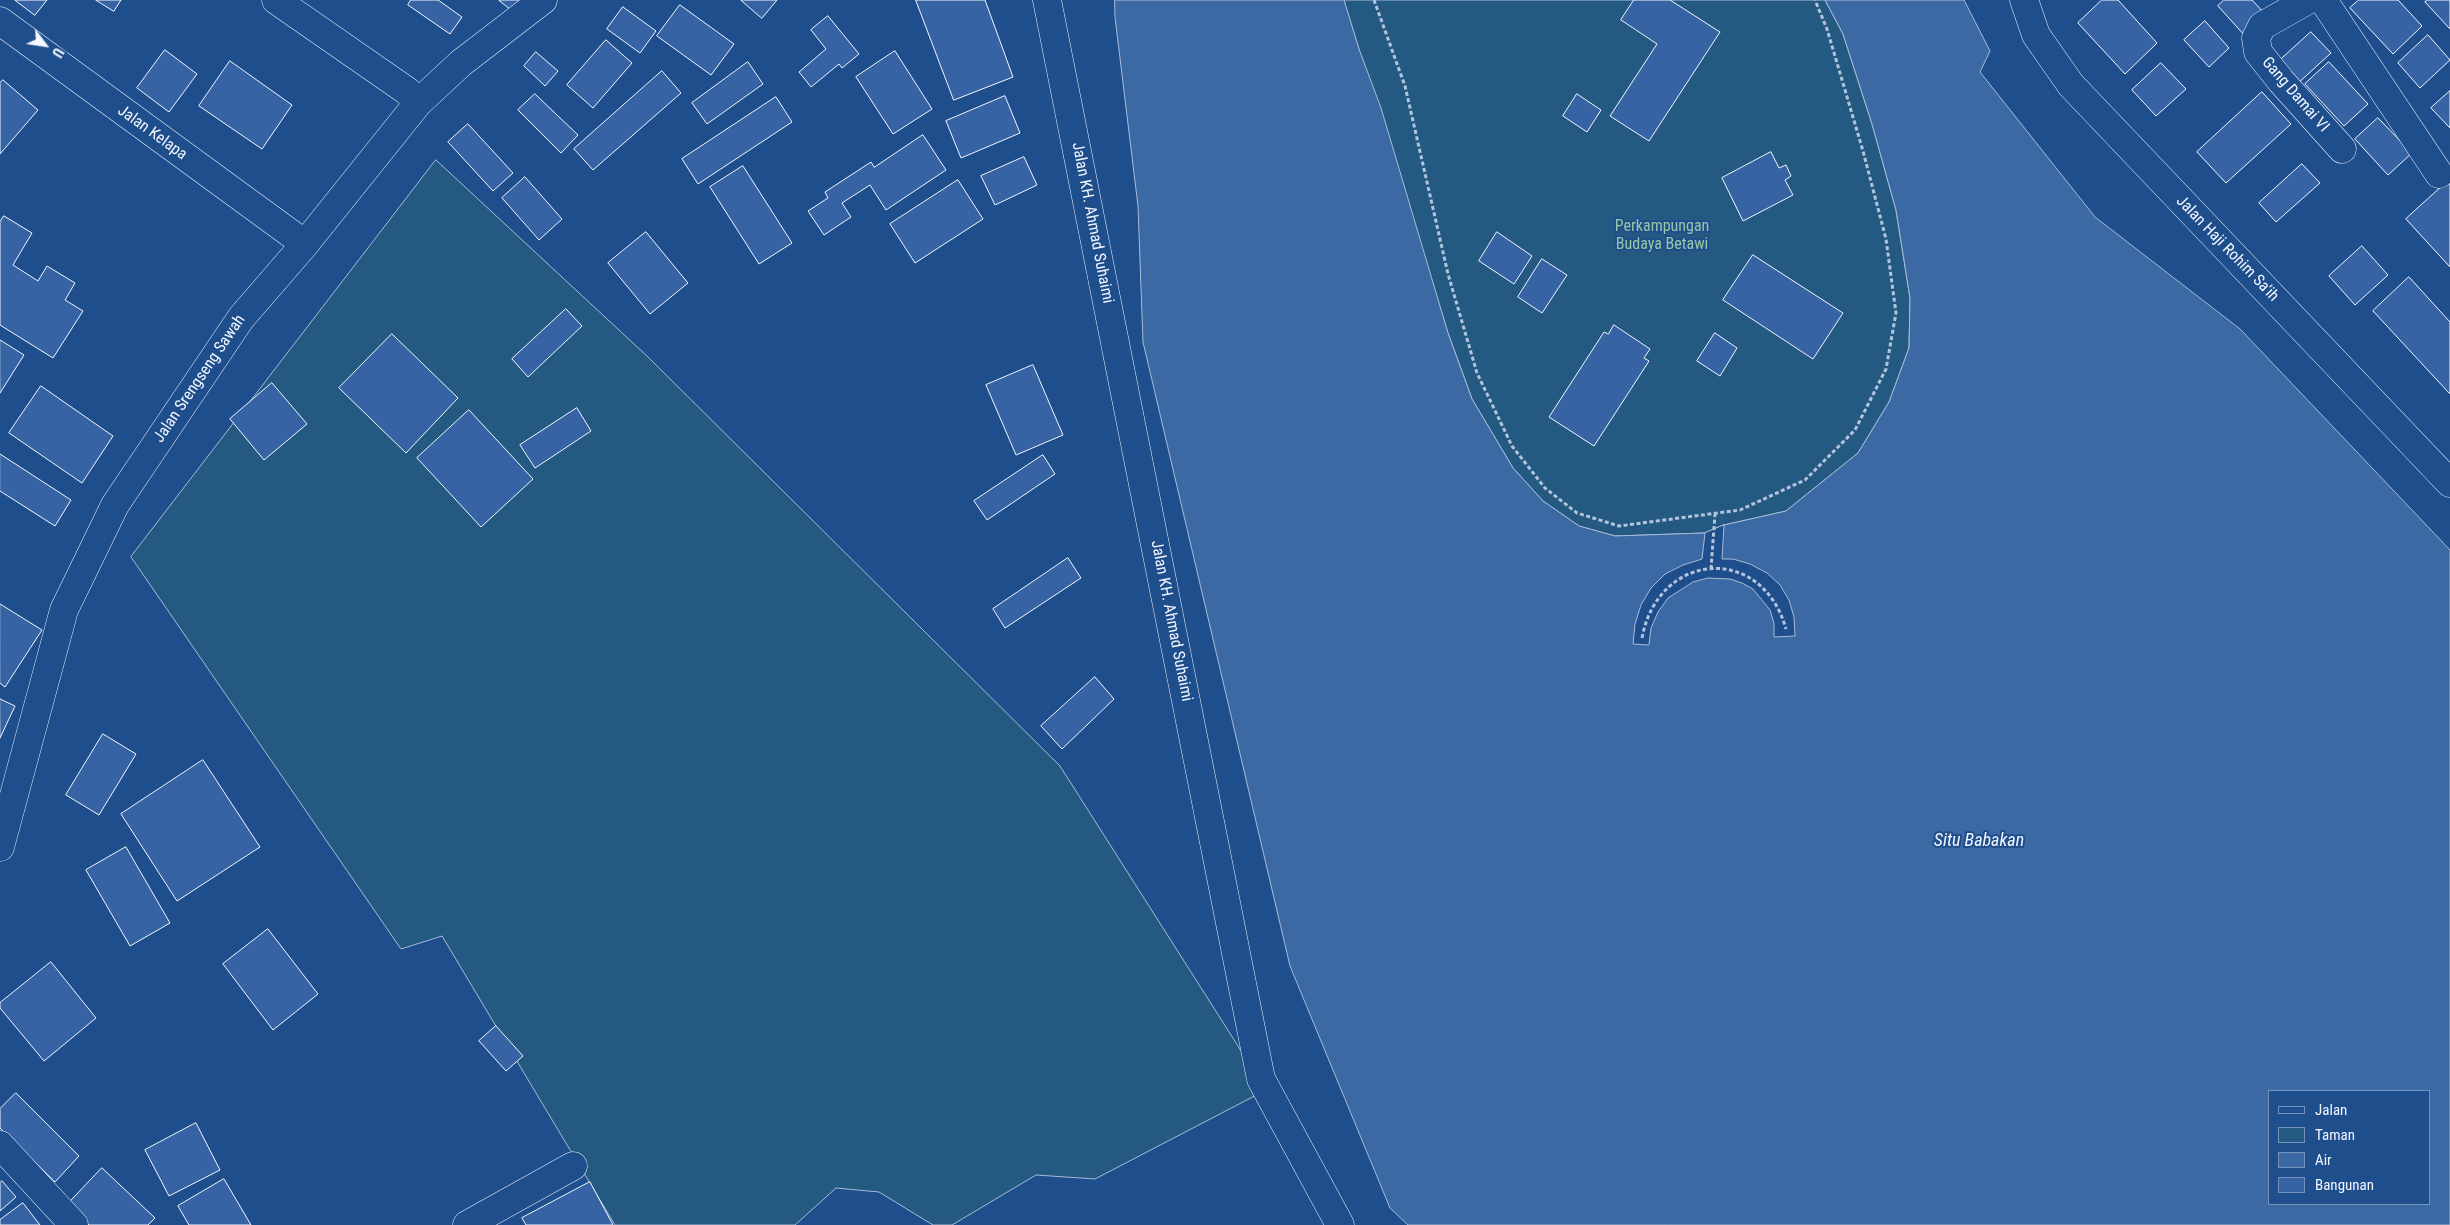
<!DOCTYPE html>
<style>
body{margin:0}
#map{position:relative;width:2450px;height:1225px;overflow:hidden;background:#1f4e8c;font-family:"Roboto Condensed",sans-serif}
canvas{display:block}
.legend{position:absolute;left:2268px;top:1090px;width:162px;height:115px;box-sizing:border-box;background:#1f4e8c;border:1px solid #7391ba;margin:0;padding:6px 9px;list-style:none;font-size:15px;color:#f2f6ff}
.legend li{display:flex;align-items:center;gap:10px;height:25px}
.legend b{width:25px;border:1px solid #7391ba}
.north{position:absolute;left:20px;top:20px;width:50px;height:50px;-webkit-text-stroke:4px #1f4e8c;paint-order:stroke;rotate:121deg;font-size:14px;font-weight:700;line-height:20px;text-align:center;color:#f2f6ff}
.north::after{content:'';display:block;margin:auto;width:18px;height:22px;background:#f2f6ff;clip-path:polygon(50% 0,100% 100%,50% 72%,0 100%)}
</style>
<div id="map">
<canvas width="2450" height="1225"></canvas>
<ul class="legend">
<li><b style="height:6px;background:#1f4e8c"></b>Jalan</li>
<li><b style="height:14px;background:#245a82"></b>Taman</li>
<li><b style="height:14px;background:#3b69a3"></b>Air</li>
<li><b style="height:14px;background:#3563a3"></b>Bangunan</li>
</ul>
<div class="north">U</div>
</div>
<script>
const c = document.querySelector('canvas').getContext('2d');
c.lineJoin = 'round';
function fillPath(path, color) { c.fillStyle = color; c.fill(path, 'evenodd'); }
function strokePath(path, color, width, dash) { c.strokeStyle = color; c.lineWidth = width; c.lineCap = dash ? 'butt' : 'round'; c.setLineDash(dash || []); c.stroke(path); }
function drawText(font, color, halo, rows, align = 'center') {
  c.font = font + ' "Roboto Condensed",sans-serif'; c.lineWidth = 4; c.setLineDash([]); c.textBaseline = 'middle'; c.strokeStyle = halo; c.fillStyle = color; for (const [text, x, y, turn = 0] of rows) {
    c.save(); c.translate(x, y); c.rotate((+turn || 0) * Math.PI / 180); c.textAlign = isNaN(turn) ? turn : align; if (halo) c.strokeText(text, 0, 0); c.fillText(text, 0, 0); c.restore();
  }
}
const green = new Path2D(`
 M1344,0H1825L1843,34L1872,124L1896,210L1910,298L1909,348L1889,402L1858,453L1786,511L1724,525L1705,533L1615,536L1579,526L1543,501L1513,468L1472,399L1448,333Z
 M436,160L648,357L1060,766L1266,1090L1095,1179L1036,1175L952,1225H933L879,1192L836,1188L795,1225H615L442,936L401,949L131,557Z`);
const water = new Path2D(`
 M1115,0H1344L1359,49L1381,108L1448,333L1472,399L1513,468L1543,501L1579,526L1615,536L1705,533L1724,525L1786,511L1858,453L1889,402L1909,348L1910,298L1896,210L1872,124L1843,34L1825,0H1964L1990,51L1980,72L2095,217L2240,329L2450,550V1225H1408L1390,1208L1290,966L1143,342L1138,206L1115,17ZM2269,1091H2429V1204H2269Z`);
const pier = new Path2D(`
 M1724,525L1722,559H1733L1750,564L1767,573L1780,585L1789,600L1794,617L1795,636L1774,637V623L1770,610L1753,589L1742,583L1730,579L1708,578L1693,582L1668,598L1658,612L1651,628L1649,645L1633,644L1635,624L1641,605L1651,588L1665,574L1683,565L1702,559L1705,533Z`);
const building = new Path2D(`
 M15,0H47L35,15Z
 M96,0H121L114,11Z
 M411,0H438L462,17L450,34L408,5Z
 M499,0H524L514,12Z
 M741,0H777L762,18Z
 M916,0H985L1013,77L954,100Z
 M1634,0H1670L1720,32L1649,141L1610,116L1657,44L1621,20Z
 M2102,0H2118L2157,43L2125,74L2078,23Z
 M2224,0H2252L2267,16L2246,37L2218,6Z
 M2359,0H2398L2422,26L2393,54L2350,8Z
 M2428,0H2450V29L2425,2Z
 M680,5L734,44L711,75L657,36Z
 M623,7L656,31L640,53L607,29Z
 M828,16L859,54L842,68L839,64L811,87L799,72L826,49L811,30Z
 M2205,21L2229,48L2209,67L2184,40Z
 M2311,32L2331,53L2296,85L2277,63Z
 M2428,35L2450,60L2420,88L2398,63Z
 M606,40L632,63L593,108L567,85Z
 M165,50L197,74L169,112L137,88Z
 M895,51L932,109L893,134L856,77Z
 M536,52L558,71L545,86L524,66Z
 M230,61L292,105L262,149L199,106Z
 M748,62L763,84L707,124L692,103Z
 M2329,62L2368,104L2344,126L2305,84Z
 M2161,63L2186,89L2156,116L2132,90Z
 M662,71L681,93L593,170L574,149Z
 M3,80L38,110L0,154V83Z
 M2450,91V128L2431,108Z
 M2262,92L2291,124L2226,183L2197,152Z
 M535,94L578,135L561,153L518,110Z
 M1577,94L1601,110L1587,132L1563,116Z
 M1005,96L1020,133L961,158L946,121Z
 M776,97L792,122L698,184L682,159Z
 M2378,118L2412,153L2388,175L2355,139Z
 M468,124L513,173L493,191L448,142Z
 M923,135L946,170L886,210L870,185L842,203L851,217L824,235L808,211L828,198L825,192L871,162L874,167Z
 M1771,152L1779,168L1786,165L1791,176L1785,180L1793,195L1743,221L1722,178Z
 M1024,157L1037,185L995,205L981,176Z
 M2302,164L2320,183L2276,222L2259,203Z
 M743,166L792,243L759,264L710,187Z
 M525,177L562,219L539,240L502,198Z
 M2450,179V267L2406,219Z
 M958,180L983,219L915,263L890,224Z
 M4,216L32,233L13,265L38,281L47,266L75,283L65,300L83,311L53,358L0,325V222Z
 M646,232L688,283L650,314L608,263Z
 M1497,232L1532,256L1514,284L1479,261Z
 M2362,246L2388,275L2355,305L2329,276Z
 M1753,255L1843,313L1813,359L1723,300Z
 M1542,259L1567,275L1542,313L1518,297Z
 M2409,277L2450,322V394L2373,311Z
 M566,309L582,326L528,377L512,359Z
 M1614,325L1650,349L1644,358L1649,361L1594,446L1549,417L1604,332L1608,334Z
 M1715,333L1737,348L1720,376L1697,361Z
 M392,334L458,398L406,453L339,388Z
 M0,340L24,355L0,393Z
 M1033,365L1063,435L1016,455L986,385Z
 M272,383L307,424L264,460L230,419Z
 M41,386L113,436L82,483L9,433Z
 M577,408L591,431L535,468L520,445Z
 M469,410L533,479L481,527L417,458Z
 M0,454L71,500L55,526L0,491Z
 M1043,455L1055,474L987,520L974,501Z
 M1068,558L1081,578L1005,628L993,609Z
 M0,604L42,630L5,687L0,683Z
 M1095,677L1114,699L1062,749L1041,726Z
 M0,699L15,706L0,738Z
 M103,734L136,754L99,815L66,795Z
 M203,760L260,847L177,901L121,814Z
 M126,847L170,923L130,946L86,870Z
 M268,929L318,994L273,1030L223,964Z
 M51,962L96,1018L44,1061L0,1008V1003Z
 M496,1026L523,1056L506,1071L479,1041Z
 M16,1093L79,1156L55,1182L0,1128V1109Z
 M196,1123L220,1170L169,1196L145,1150Z
 M102,1168L155,1218L148,1225H89L67,1205Z
 M224,1179L251,1225H189L178,1206Z
 M2,1181L16,1197L0,1211V1183Z
 M590,1182L613,1225H526L522,1218Z
 M23,1203L40,1225H0V1220Z`);
const path = new Path2D(`
 M1374,0L1405,86L1448,274L1477,373L1512,446L1545,488L1577,513L1619,526L1740,510L1805,480L1855,430L1886,369L1896,313L1886,239L1863,151L1827,29L1815,0
 M1711,569L1715,514
 M1642,638C1658,551 1762,543 1786,629`);
const minor = new Path2D(`
 M276,0L407,91L418,103
 M1047,0L1261,1079L1340,1225
 M2024,0L2036,35L2071,85L2450,483
 M2308,0L2262,26L2256,38L2258,52L2281,81L2342,149
 M2323,0L2439,174
 M0,21L305,244
 M0,847L64,610L115,505L241,318L305,244L418,103L461,63L543,0
 M0,1145L74,1225
 M467,1225L573,1166`);
const streetNames = [
 ["Gang Damai VI",2295,95,49],
 ["Jalan Kelapa",152,133,36],
 ["Jalan KH. Ahmad Suhaimi",1092,223,79],
 ["Jalan Haji Rohim Sa'ih",2227,249,46],
 ["Jalan Srengseng Sawah",200,379,-56],
 ["Jalan KH. Ahmad Suhaimi",1171,621,79]
];
const parkNames = [
 ["Perkampungan",1662,227],
 ["Budaya Betawi",1662,245]
];
const waterNames = [
 ["Situ Babakan",1979,841]
];
fillPath(green, '#245a82');
strokePath(green, '#a8bbd7', 1);
fillPath(water, '#3b69a3');
strokePath(water, '#a8bbd7', 1);
fillPath(pier, '#1f4e8c');
strokePath(pier, '#a8bbd7', 1);
fillPath(building, '#3563a3');
strokePath(building, '#f2f6ff', 1);
strokePath(minor, '#f2f6ff', 29);
strokePath(path, '#b3c4dc', 3, [4, 2.5]);
strokePath(minor, '#1f4e8c', 28);
drawText('16px', '#f2f6ff', '#1f4e8c', streetNames);
drawText('16px', '#97c8a6', '#1f4e8c', parkNames);
drawText('italic 18px', '#f2f6ff', '#1f4e8c', waterNames);
</script>
